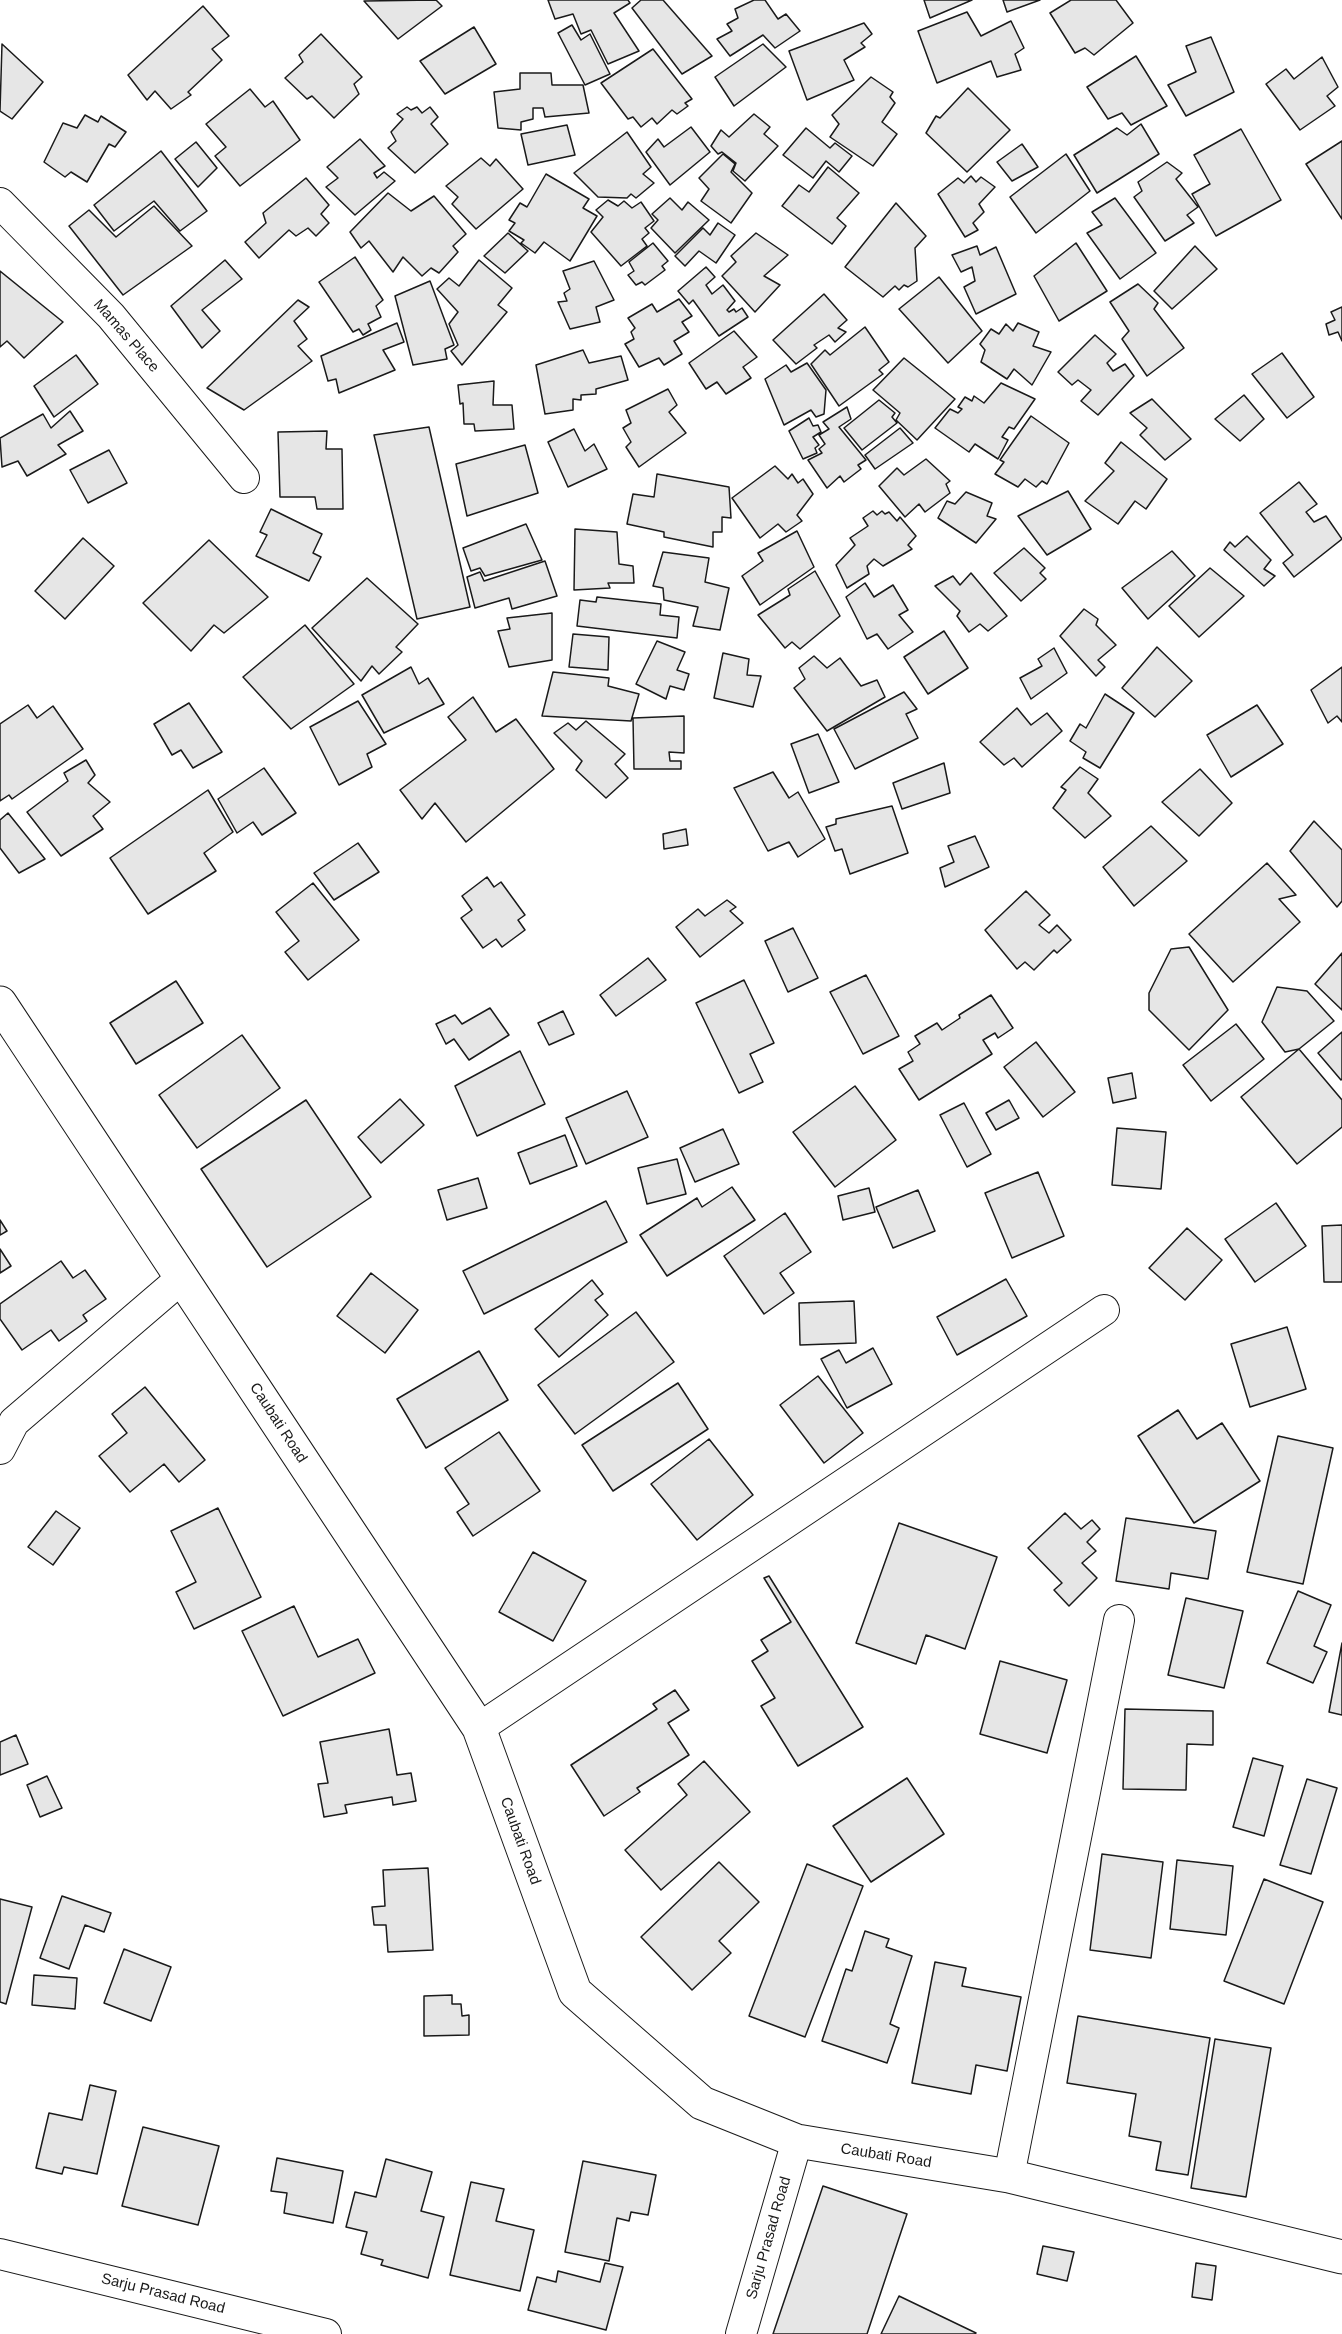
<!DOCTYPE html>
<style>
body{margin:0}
canvas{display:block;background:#fff}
</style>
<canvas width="1342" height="2334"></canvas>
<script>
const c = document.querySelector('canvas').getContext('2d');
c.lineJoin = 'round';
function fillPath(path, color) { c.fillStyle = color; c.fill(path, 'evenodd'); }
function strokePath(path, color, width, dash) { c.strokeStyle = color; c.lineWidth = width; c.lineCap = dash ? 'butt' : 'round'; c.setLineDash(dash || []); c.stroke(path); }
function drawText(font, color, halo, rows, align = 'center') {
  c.font = font + ' Helvetica,sans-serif'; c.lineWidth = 4.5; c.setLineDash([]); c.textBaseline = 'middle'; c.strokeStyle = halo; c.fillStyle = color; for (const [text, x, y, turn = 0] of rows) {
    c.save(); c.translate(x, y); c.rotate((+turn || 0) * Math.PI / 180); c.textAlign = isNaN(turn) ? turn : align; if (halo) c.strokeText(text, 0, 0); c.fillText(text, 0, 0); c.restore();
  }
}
const building = new Path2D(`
 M436,0L442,6L398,39L364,1Z
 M548,0H628L630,3L614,13L639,51L608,64L591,30L581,34L573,14L555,19Z
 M641,0H663L712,56L682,74L632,8Z
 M754,0H765L778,19L786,14L800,31L775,48L763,35L730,56L717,39L732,31L727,24L738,18L735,9Z
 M924,0H972L930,18Z
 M1003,0H1040L1007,12Z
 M1071,0H1116L1133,23L1094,55L1085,48L1075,53L1050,13Z
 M203,6L229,36L212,49L222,60L188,92L191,95L171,109L155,91L147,100L128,75Z
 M967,12L981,36L1011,21L1024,48L1015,54L1021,70L997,77L991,61L937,83L918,31Z
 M864,23L872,34L861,43L865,47L844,60L854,80L807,100L789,51Z
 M572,25L581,40L590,34L610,74L585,85L558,33Z
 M474,27L496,64L445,94L420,61Z
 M321,34L362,77L354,84L359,94L334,118L312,96L307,99L285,78L303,62L299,55Z
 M1211,37L1234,92L1186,116L1168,85L1196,72L1186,46Z
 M2,44L43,82L12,119L0,111Z
 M763,44L786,67L734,106L715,77Z
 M653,49L692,99L685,103L688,106L677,114L672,110L657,124L652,118L641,127L633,117L628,119L601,83Z
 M1136,56L1167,106L1131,125L1122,113L1108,119L1087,87Z
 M1322,57L1338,87L1327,96L1335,106L1300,130L1266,84L1286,69L1294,79Z
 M520,73H551L552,85H583L589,113L545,117L543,108H533V119L521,122V130L498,128L494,92L520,89Z
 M871,77L893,92L890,97L895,103L882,122L897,134L873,166L830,137L839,124L832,115Z
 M968,88L1010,130L967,172L926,133L936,116L940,118Z
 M250,89L265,107L273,101L300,140L240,186L215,156L226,147L206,124Z
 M407,107L411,110L417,107L422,113L430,107L438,117L431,124L448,144L415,173L388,148L396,141L391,132L403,119L397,114Z
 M754,114L770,127L764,134L778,146L745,181L733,171L736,163L722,152L718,154L711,146L721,130L729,137Z
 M85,115L98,122L101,116L126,132L115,147L109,144L87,182L71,172L65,177L44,162L63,123L77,128Z
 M1141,124L1159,154L1097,193L1074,155L1117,128L1127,135Z
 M567,125L575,155L528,165L521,134Z
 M691,127L710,152L670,185L646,152L658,139L664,147Z
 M806,128L830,148L835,143L852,156L839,172L826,161L813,178L783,155Z
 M1241,129L1281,200L1216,236L1192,194L1210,184L1194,155Z
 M627,132L651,167L643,174L654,183L636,198L631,194L627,198L598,197L574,173Z
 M360,139L385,166L374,173L377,178L384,172L395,181L355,215L326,187L338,178L327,167Z
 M1342,141V219L1306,164Z
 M196,142L217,168L198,187L175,159Z
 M1022,144L1038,167L1012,181L997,162Z
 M161,151L207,211L180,231L154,201L114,231L94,205Z
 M723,154L735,164L731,172L752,193L731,223L701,201L709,189L699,178Z
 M1066,154L1090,191L1036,233L1010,197Z
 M481,158L490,166L496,159L523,189L476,229L452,204L458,197L446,186Z
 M1167,162L1182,173L1176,179L1198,207L1187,215L1194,223L1165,241L1134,197L1142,191L1138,182Z
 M828,167L859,193L837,218L846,226L832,244L782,206L799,185L809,192Z
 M546,174L589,199L583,208L597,216L570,261L544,242L535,253L521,243L524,240L509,231L515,223L509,220L520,203L527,207Z
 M971,176L976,182L981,177L995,187L979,204L984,212L973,223L978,230L965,237L938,194L958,178L964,183Z
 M306,178L329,205L321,214L329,223L316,236L308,228L296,236L289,230L259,258L245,242L266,223L263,213Z
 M388,193L411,211L434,196L466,234L453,246L458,252L439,273L431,268L422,276L403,257L393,272L369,241L361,248L350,232Z
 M670,198L682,210L688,202L709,220L675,253L651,228L658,220L652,214Z
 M1115,198L1156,253L1120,279L1087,233L1102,225L1092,212Z
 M608,200L618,206L624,201L632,208L641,202L654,221L645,228L649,233L642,239L647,246L621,266L591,232L603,217L596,210Z
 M896,203L926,236L915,248L917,281L908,287L904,285L899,290L895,286L883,297L845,267Z
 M154,206L192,246L123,295L69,226L89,210L116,237Z
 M718,223L735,235L716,263L699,251L685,266L675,256L703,228L710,235Z
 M508,233L528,251L505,273L484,256Z
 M756,233L788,255L764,276L780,285L755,312L722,276L736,262L731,256Z
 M653,243L668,261L662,266L665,270L645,285L642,282L636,285L628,275L634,271L629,262Z
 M1076,243L1107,291L1059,321L1034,276Z
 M977,246L980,255L996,247L1016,294L976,314L964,287L975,281L972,267L961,272L952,255Z
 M1195,246L1217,269L1172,309L1154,291Z
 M355,257L383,300L376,306L381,317L368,324L371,330L363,335L359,329L353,332L319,282Z
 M225,260L242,279L202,310L220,331L202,348L171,306Z
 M479,260L512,288L498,305L507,312L462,365L451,351L458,345L449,324L458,312L437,289L449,278L459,286Z
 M594,261L614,300L596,307L600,322L570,329L558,302L567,301L564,293L570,289L563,271Z
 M706,267L715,277L706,285L712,294L723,285L735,301L727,310L729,312L734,309L736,312L742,308L748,317L719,336L693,300L689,304L678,291Z
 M0,271L63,322L24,358L7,341L0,347Z
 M939,277L982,331L948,363L899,309Z
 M430,281L454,345L445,349L447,359L413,365L395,296Z
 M1138,284L1158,303L1154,309L1184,348L1147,376L1122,339L1129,331L1110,302Z
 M824,294L847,320L838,328L846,332L835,342L829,335L814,345L817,348L796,364L773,340Z
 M679,299L692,316L682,322L689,332L674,341L682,354L664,365L659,358L639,367L625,344L634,339L631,332L635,328L628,318L652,304L657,312Z
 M298,300L309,307L294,321L307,339L298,346L312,361L244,410L207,388Z
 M1342,307V341L1338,332L1329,335L1326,324L1335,320L1331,312Z
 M397,323L404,342L383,350L395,370L339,393L336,379L328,381L321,356Z
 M1018,323L1039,332L1033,346L1051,352L1032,385L1014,369L1007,379L981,362L985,350L980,344L991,329L999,334L1006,324L1013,331Z
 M865,327L889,362L879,370L883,374L839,406L811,364L825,350L830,355Z
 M734,331L757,357L743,367L751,378L726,394L717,382L706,389L689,363Z
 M1095,335L1116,354L1107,363L1113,371L1125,364L1134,376L1098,415L1081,401L1091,390L1078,380L1072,385L1058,372Z
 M583,350L589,363L621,356L628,380L596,389V394L581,395V400L573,399V410L545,414L536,365Z
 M1282,353L1314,397L1287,418L1252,374Z
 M76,355L98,384L54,417L34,386Z
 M904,358L955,399L917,440L896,420L900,413L873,390Z
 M807,363L826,390L824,414L816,417L811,410L784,425L765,379L786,365L791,372Z
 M494,381L493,405H512L514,429L475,431L474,424H464L463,403L460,404L458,385Z
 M1001,383L1035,399L1014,429L1009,427L1002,437L1008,440L998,459L975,444L969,452L935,428L950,409L958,413L962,409L958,407L965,397L972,401L974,396L984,403Z
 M668,389L677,405L669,412L686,433L639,467L626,447L631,442L623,428L631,423L626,410Z
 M1244,395L1264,419L1240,441L1215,419Z
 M1152,399L1191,439L1165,460L1140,435L1147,428L1130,413Z
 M879,400L895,413L892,417L897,423L862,450L844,428Z
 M847,407L851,419L839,427L866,460L858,465L861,469L844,482L840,476L827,488L808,460L822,453L819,449L825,444L819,435L829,429L823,422Z
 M70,411L83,431L58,445L66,454L27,476L18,461L2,467L0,438L43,414L51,428Z
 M1031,416L1069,443L1047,484L1042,481L1036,487L1025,479L1018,487L995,474L1004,462L1000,460Z
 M809,418L813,426L818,425L821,432L813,437L819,445L815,448L817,453L803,459L789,431Z
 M429,427L470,607L417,619L374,435Z
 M900,428L913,443L875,469L865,455Z
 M574,429L585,451L594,444L607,469L568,487L548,442Z
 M327,431L326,449H342L343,509H317L315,497H280L278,432Z
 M1121,442L1167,479L1146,509L1135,501L1118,524L1085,501L1114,471L1105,463Z
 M525,445L538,493L467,516L456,464Z
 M109,450L127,483L88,503L70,470Z
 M926,459L950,481L946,484L950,493L925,512L919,504L905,517L879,486L897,468L904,475Z
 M775,466L788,479L792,474L798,483L803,479L813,494L797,515L802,521L786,532L778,524L760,538L732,498Z
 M657,474L729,487L731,518L722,517V532H713V547L664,537V532L627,524L633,494L654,497Z
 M1299,482L1317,504L1306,512L1314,522L1326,516L1342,539L1294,577L1283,563L1293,555L1260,513Z
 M1068,491L1091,529L1047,555L1018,516Z
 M966,492L992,503L987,516L996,519L976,543L938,518L947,501L955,504Z
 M271,509L322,534L313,553L321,557L309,581L256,556L267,535L260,532Z
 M873,511L877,515L882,511L885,514L889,512L897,521L900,517L916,536L908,545L912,549L883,566L874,559L867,566L869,574L847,588L836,565L855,545L850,538L868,526L863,518Z
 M526,524L542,560L485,576L480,568L471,571L463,548Z
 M575,529L617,532L619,564L633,566L634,583H608L610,588L574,590Z
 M797,531L814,567L760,605L742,576L763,561L758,553Z
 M1247,536L1271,560L1264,569L1275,576L1264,586L1224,550L1230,542L1235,547Z
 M83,538L114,566L65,619L35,591Z
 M209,540L268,597L224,633L214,625L191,651L143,603Z
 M1024,548L1045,568L1040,573L1046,579L1021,601L994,573Z
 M1172,551L1195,576L1148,619L1122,588Z
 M663,552L709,558L705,582L729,588L720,630L693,626L698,607L664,600L663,588L653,586Z
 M545,561L557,596L512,609L509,598L475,608L467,577L480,572L484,581Z
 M1210,568L1244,596L1199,637L1169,606Z
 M815,571L840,616L800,649L792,642L785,648L758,615L790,595L788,589Z
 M971,573L1007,616L988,631L980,624L969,632L957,616L960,611L935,586L953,576L960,585Z
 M367,578L418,624L396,647L402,652L379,674L372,666L361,681L312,628Z
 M865,583L874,597L893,585L908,610L899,615L913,632L888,649L877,634L867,639L846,597Z
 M597,597L661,604L660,615L679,617L677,638L577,626L580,600L596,602Z
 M1084,609L1098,619L1096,625L1116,645L1098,660L1105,667L1096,676L1060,636Z
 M552,613V660L509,667L498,631L510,629L507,618Z
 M305,625L354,684L291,729L243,677Z
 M944,631L968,668L928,694L904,657Z
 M573,634L609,637L608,670L569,667Z
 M657,641L685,652L677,670L689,674L684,690L670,686L666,699L636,684Z
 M1157,647L1192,681L1155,717L1122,688Z
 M1054,648L1067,673L1031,699L1020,678L1042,666L1038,659Z
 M723,653L749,659L747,675L761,676L753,707L714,698Z
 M814,656L827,668L840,658L861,686L877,680L885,697L827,731L794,688L805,679L799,668Z
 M411,667L419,684L428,678L444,704L384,733L362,695Z
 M1342,667V722L1337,716L1328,723L1311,690Z
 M553,672L609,678L608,686L639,694L631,721L542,716Z
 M904,692L917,709L906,714L918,738L855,769L834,729Z
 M1105,694L1134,713L1100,768L1083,758L1086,752L1070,741L1080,724L1086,728Z
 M473,697L496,732L516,719L554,769L466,842L435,803L422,819L400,790L466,740L448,717Z
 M358,701L386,744L367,754L372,767L339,785L310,727Z
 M189,703L222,752L193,768L181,750L172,755L154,724Z
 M28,705L37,718L53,706L83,749L12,799L9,795L0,801V724Z
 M1257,705L1283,744L1231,777L1207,735Z
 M1017,708L1031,725L1047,713L1062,731L1022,767L1014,758L1004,765L980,742Z
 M684,716V753L669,752L670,761H681V769H634L633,718Z
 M586,721L625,754L615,764L628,778L606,798L576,770L582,761L554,733L568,723L576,730Z
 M818,734L839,782L809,793L791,744Z
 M86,760L95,775L88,783L110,802L93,816L103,829L61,856L27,812L68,781L64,773Z
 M944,763L950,793L902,809L893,783Z
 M1080,767L1098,779L1088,793L1111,816L1085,838L1053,808L1066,790L1061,787Z
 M264,768L296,813L262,835L253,822L237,833L218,799Z
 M1200,769L1232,803L1199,836L1162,802Z
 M773,772L789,798L798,792L825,839L798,857L789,842L768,851L734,788Z
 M208,790L233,832L204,853L216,871L148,914L110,858Z
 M892,806L908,853L850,874L842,849L835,851L826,827L836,824V819Z
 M8,813L45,859L19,873L0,848V820Z
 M1314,821L1342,850V901L1337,907L1290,851Z
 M1151,826L1187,861L1134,906L1103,867Z
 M686,829L688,845L664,849L663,834Z
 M975,836L989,867L945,887L940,868L954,862L948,846Z
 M358,843L379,872L334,900L314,873Z
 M1267,863L1296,895L1279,899L1300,922L1233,982L1189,934Z
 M487,877L494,887L501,882L525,915L518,920L525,930L502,947L496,939L483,948L461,918L472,910L462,896Z
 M313,883L359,940L308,980L285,952L299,941L276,912Z
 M1026,891L1050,915L1039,925L1049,933L1057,925L1071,940L1057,953L1054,950L1034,970L1025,962L1017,969L985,930Z
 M727,900L736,907L730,911L743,923L700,957L676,927L698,909L705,916Z
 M793,928L818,978L788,992L765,941Z
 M1189,947L1228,1010L1189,1050L1149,1010V993L1171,949Z
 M1342,953V1010L1315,984Z
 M648,958L666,980L616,1016L600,995Z
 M866,975L899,1036L863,1054L830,992Z
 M744,980L774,1043L750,1054L763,1082L739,1093L696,1003Z
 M176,981L203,1023L136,1064L110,1023Z
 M1277,987L1307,991L1334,1021L1299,1049L1285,1052L1262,1022Z
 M991,995L1013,1028L998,1038L995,1033L983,1040L992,1054L919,1100L899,1069L913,1061L908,1052L920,1044L915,1036L937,1023L942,1030L960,1018L959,1015Z
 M490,1008L509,1035L469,1060L454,1039L446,1044L436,1024L455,1015L462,1024Z
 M563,1011L574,1034L549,1045L538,1023Z
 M1236,1024L1264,1059L1211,1101L1183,1065Z
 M1342,1032V1079L1341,1080L1318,1053Z
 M242,1035L280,1088L197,1148L159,1095Z
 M1036,1042L1075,1092L1043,1117L1004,1067Z
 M1299,1049L1342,1100V1127L1297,1164L1241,1097Z
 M520,1051L545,1104L477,1136L455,1086Z
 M1132,1073L1136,1098L1113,1103L1108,1078Z
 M855,1086L896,1140L835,1187L793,1132Z
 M627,1091L648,1137L586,1164L566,1118Z
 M400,1099L424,1125L381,1163L358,1137Z
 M306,1100L371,1197L267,1267L201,1169Z
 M1009,1100L1019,1118L996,1130L986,1113Z
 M964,1103L991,1154L967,1167L940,1115Z
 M1117,1128L1166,1132L1161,1189L1112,1185Z
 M723,1129L739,1164L695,1182L680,1148Z
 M565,1135L577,1166L530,1184L518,1153Z
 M677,1159L686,1194L647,1204L638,1168Z
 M1038,1172L1064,1236L1012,1258L985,1193Z
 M478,1178L487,1208L447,1220L438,1190Z
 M732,1187L755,1220L667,1276L640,1235L697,1198L702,1207Z
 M869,1188L875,1212L843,1220L838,1196Z
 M918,1190L935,1231L893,1248L876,1207Z
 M606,1201L627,1242L484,1314L463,1271Z
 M1276,1203L1306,1246L1255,1282L1225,1239Z
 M785,1213L811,1252L780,1273L794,1293L764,1314L724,1256Z
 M0,1220L7,1231L0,1235Z
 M1342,1225V1282H1324L1322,1226Z
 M1187,1228L1222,1260L1185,1300L1149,1268Z
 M0,1249L11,1266L0,1273Z
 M61,1261L73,1278L85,1270L106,1299L83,1315L87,1321L59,1341L51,1330L22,1350L0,1319V1304Z
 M371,1273L418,1310L385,1353L337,1316Z
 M1006,1279L1027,1316L957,1355L937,1317Z
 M592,1280L603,1294L595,1300L608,1315L559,1357L535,1329Z
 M854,1301L856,1343L800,1345L799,1303Z
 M636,1312L674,1362L575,1434L538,1385Z
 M1287,1327L1306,1389L1250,1407L1231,1344Z
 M873,1348L892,1384L847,1408L821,1359L839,1350L846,1363Z
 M479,1351L508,1400L426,1448L397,1399Z
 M818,1376L863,1433L824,1463L780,1405Z
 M678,1383L708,1429L613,1491L582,1445Z
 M145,1387L205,1460L179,1482L164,1464L130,1492L99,1456L127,1433L112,1414Z
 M1178,1410L1197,1439L1222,1423L1260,1481L1194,1523L1138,1436Z
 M499,1432L540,1491L473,1536L457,1512L469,1504L445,1468Z
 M1278,1436L1333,1448L1303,1584L1247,1572Z
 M709,1439L753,1495L697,1540L651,1484Z
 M218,1508L261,1597L194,1629L176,1592L196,1582L171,1531Z
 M56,1511L80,1528L53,1565L28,1547Z
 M1065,1513L1081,1529L1092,1520L1100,1529L1087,1542L1096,1551L1082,1563L1097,1578L1069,1606L1054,1590L1062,1583L1028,1548Z
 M1126,1518L1216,1531L1208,1579L1171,1573L1169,1589L1116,1581Z
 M899,1523L997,1557L965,1649L926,1635L916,1664L856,1643Z
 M533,1552L586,1581L553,1641L499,1612Z
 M769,1576L863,1727L798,1766L761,1706L775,1698L752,1661L768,1651L761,1640L791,1622L764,1578Z
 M1298,1591L1331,1605L1314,1646L1327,1652L1313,1683L1267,1663Z
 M1186,1598L1243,1611L1224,1688L1168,1675Z
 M294,1606L318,1657L358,1639L375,1673L283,1716L242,1631Z
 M1342,1643V1715L1329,1712Z
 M1000,1661L1067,1680L1047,1753L980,1734Z
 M675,1690L689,1710L668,1723L689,1755L637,1788L640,1792L604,1816L571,1765L657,1709L653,1704Z
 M1125,1709L1213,1711V1745L1187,1744L1186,1790L1123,1789Z
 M389,1729L397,1775L411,1773L416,1801L393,1805L392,1797L345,1805L347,1813L324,1817L318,1784L328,1783L320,1742Z
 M16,1735L28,1764L0,1775V1742Z
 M1253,1758L1283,1766L1264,1836L1233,1827Z
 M704,1761L750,1812L661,1890L625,1850L687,1795L678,1784Z
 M47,1776L62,1808L40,1817L27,1785Z
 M907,1778L944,1834L871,1882L833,1826Z
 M1307,1779L1337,1788L1311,1874L1280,1865Z
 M1102,1854L1163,1862L1151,1958L1090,1950Z
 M1177,1860L1233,1866L1226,1935L1170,1929Z
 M719,1862L759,1902L719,1941L731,1953L692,1990L641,1937Z
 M807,1864L863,1886L805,2037L749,2016Z
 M428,1868L433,1950L388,1952L386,1925H374L372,1907L385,1906L383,1870Z
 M1264,1879L1323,1902L1284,2004L1224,1981Z
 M62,1896L111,1913L104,1932L85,1925L69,1969L40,1958Z
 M0,1899L32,1907L6,2004L0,2002Z
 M865,1931L889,1939L886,1947L912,1956L890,2024L899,2028L887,2063L822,2041L846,1969L852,1971Z
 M124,1949L171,1967L151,2021L104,2003Z
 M935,1962L966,1968L962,1986L1021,1997L1007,2071L976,2065L971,2094L912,2083Z
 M34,1975L77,1978L75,2009L32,2005Z
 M452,1995V2004H461L462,2016L469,2015V2035L424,2036V1996Z
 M1078,2016L1210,2038L1188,2175L1156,2170L1161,2142L1129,2136L1136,2094L1067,2083Z
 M1215,2039L1271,2048L1246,2197L1191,2188Z
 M90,2085L116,2091L97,2174L64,2167L62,2174L36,2168L49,2113L82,2120Z
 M143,2127L219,2146L198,2225L122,2206Z
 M277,2158L343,2171L333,2223L284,2213L287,2193L271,2191Z
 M386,2159L432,2172L421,2211L444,2217L428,2278L381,2265L383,2260L361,2254L367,2232L346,2227L355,2192L376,2197Z
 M583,2161L656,2175L648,2215L631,2212L629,2221L617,2218L609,2261L565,2252Z
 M471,2182L504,2189L496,2221L534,2230L520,2291L450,2275Z
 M823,2186L907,2214L867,2334H773Z
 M1043,2246L1074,2252L1067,2281L1037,2274Z
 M605,2263L623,2267L606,2330L528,2310L537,2277L556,2282L558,2271L600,2282Z
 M1196,2263L1216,2266L1212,2300L1192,2297Z
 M899,2296L976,2333L975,2334H881Z`);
const minor = new Path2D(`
 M0,203L111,316L244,478
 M0,1449L14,1422L182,1278
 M479,1728L1104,1310
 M1009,2176L1119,1620
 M0,2254L326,2334
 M741,2334L797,2141`);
const tertiary = new Path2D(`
 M0,1003L479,1728L575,1992L702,2103L797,2141L1009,2176L1342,2257`);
const streetNames = [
 ["Mamas Place",126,336,49],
 ["Caubati Road",278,1423,57],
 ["Caubati Road",520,1841,70],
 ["Caubati Road",886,2156,9],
 ["Sarju Prasad Road",769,2238,-74],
 ["Sarju Prasad Road",163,2294,14]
];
fillPath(building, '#e6e6e6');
strokePath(building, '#1a1a1a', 1.5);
strokePath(minor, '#1a1a1a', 32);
strokePath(tertiary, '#1a1a1a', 35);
strokePath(minor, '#fff', 30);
strokePath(tertiary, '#fff', 33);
drawText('15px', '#1a1a1a', '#fff', streetNames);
</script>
